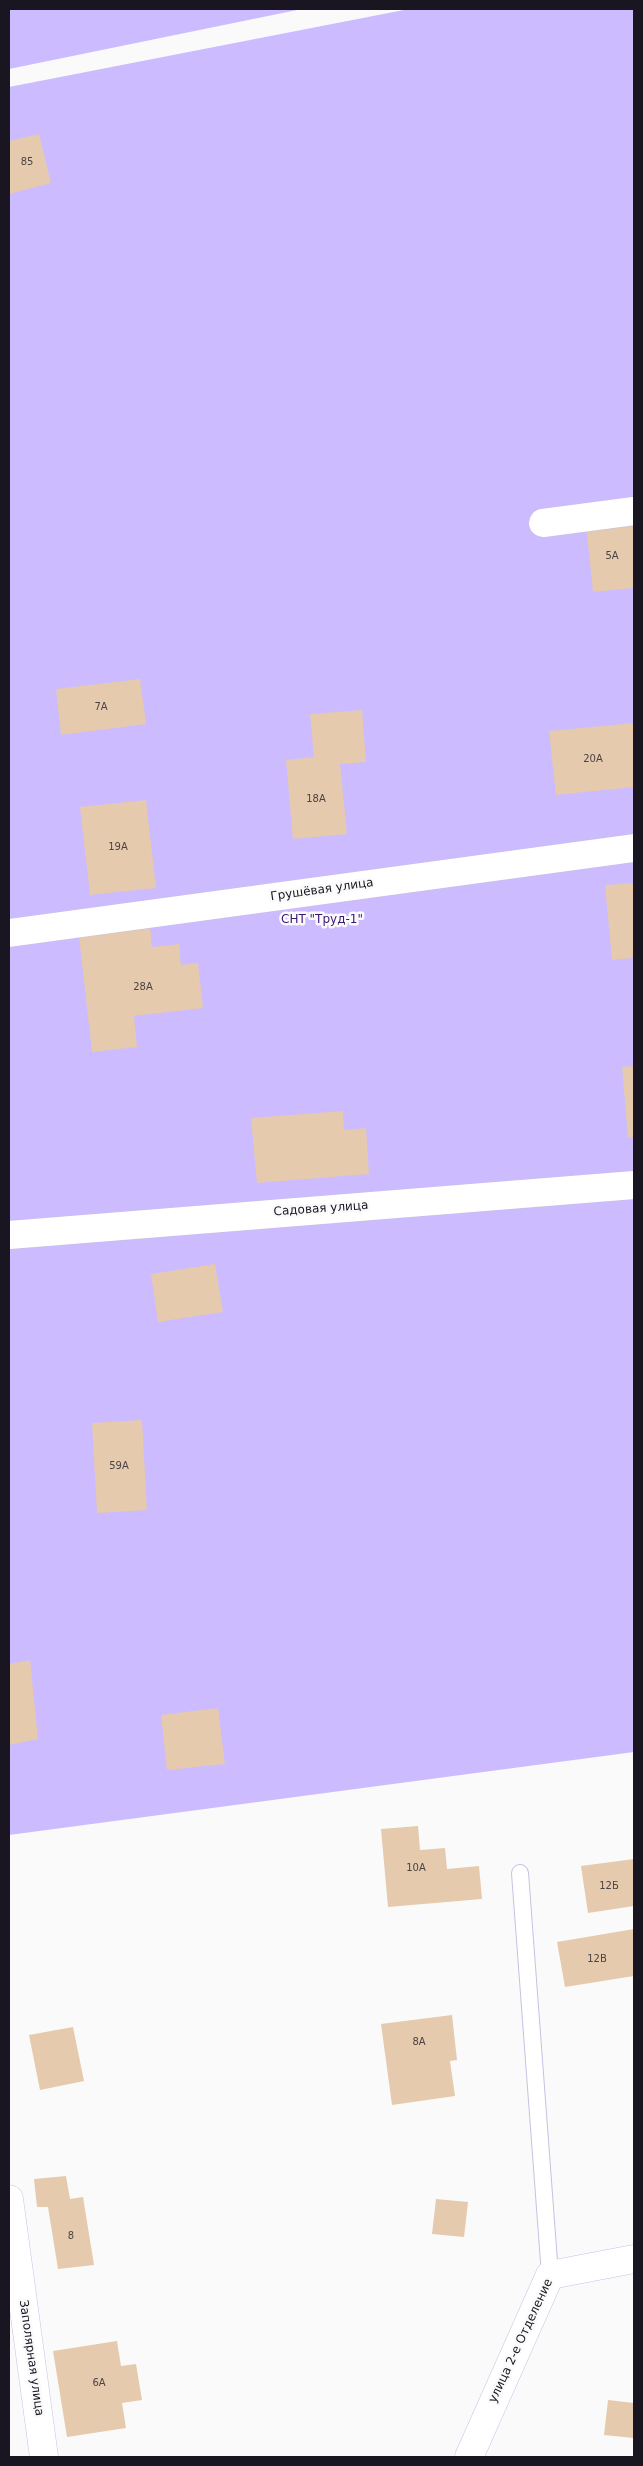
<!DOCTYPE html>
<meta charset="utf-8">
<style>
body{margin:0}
#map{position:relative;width:643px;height:2466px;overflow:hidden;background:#fafafa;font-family:"DejaVu Sans",sans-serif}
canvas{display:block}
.frame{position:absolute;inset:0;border:10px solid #191622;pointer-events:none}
</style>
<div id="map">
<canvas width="643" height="2466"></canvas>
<div class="frame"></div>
</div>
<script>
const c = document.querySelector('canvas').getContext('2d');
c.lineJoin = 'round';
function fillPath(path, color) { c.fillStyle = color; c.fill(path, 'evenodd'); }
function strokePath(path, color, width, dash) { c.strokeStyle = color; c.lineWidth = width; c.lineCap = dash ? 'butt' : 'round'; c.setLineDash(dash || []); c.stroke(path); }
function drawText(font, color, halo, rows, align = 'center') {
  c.font = font + ' "DejaVu Sans",sans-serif'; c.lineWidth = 5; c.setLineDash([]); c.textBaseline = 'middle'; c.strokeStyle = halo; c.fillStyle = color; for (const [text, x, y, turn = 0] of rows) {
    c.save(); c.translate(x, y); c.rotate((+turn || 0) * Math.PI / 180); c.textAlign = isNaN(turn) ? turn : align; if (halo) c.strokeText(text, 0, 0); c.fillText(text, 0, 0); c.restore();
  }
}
const green = new Path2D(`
 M9,9H302L9,69Z
 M409,9H634V1752L9,1835V87Z`);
const building = new Path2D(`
 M39,134L51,183L9,194V141Z
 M634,519V588L593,592L586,524Z
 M140,679L146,724L61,735L56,689Z
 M362,710L366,762L340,764L347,834L293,839L286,760L314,757L310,714Z
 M634,723V787L556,795L549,731Z
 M146,800L156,888L90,895L80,807Z
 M634,883V958L612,960L605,885Z
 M150,927L152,947L179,944L181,965L198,963L203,1008L134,1016L137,1047L92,1052L79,936Z
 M634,1066V1137L628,1138L622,1067Z
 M343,1111L344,1130L366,1128L369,1174L257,1183L251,1118Z
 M215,1264L223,1312L158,1322L151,1274Z
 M142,1420L147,1510L97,1513L92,1423Z
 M30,1660L38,1739L9,1745V1664Z
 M218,1708L225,1764L167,1770L161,1715Z
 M418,1826L420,1850L445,1848L447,1869L479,1866L482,1899L388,1907L381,1829Z
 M634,1859V1906L588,1913L581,1866Z
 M634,1929V1976L565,1987L557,1942Z
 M452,2015L457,2060L450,2061L455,2096L392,2105L381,2024Z
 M73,2027L84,2081L40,2090L29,2035Z
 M66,2176L70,2199L83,2197L94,2265L58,2269L48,2207H37L34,2179Z
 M436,2199L468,2202L464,2237L432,2234Z
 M117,2341L121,2366L136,2364L142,2400L122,2403L126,2428L67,2437L53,2351Z
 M608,2400L634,2403V2438L604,2435Z`);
const service = new Path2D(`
 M520,1873L550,2275`);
const minor = new Path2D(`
 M543,523L634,511
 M9,933L634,848
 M9,1235L634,1185
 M9,2199L44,2457
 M469,2457L550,2275L634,2259`);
const numberNames = [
 ["85",27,162],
 ["5А",612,556],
 ["7А",101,707],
 ["20А",593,759],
 ["18А",316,799],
 ["19А",118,847],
 ["28А",143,987],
 ["59А",119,1466],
 ["10А",416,1868],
 ["12Б",609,1886],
 ["12В",597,1959],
 ["8А",419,2042],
 ["8",71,2236],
 ["6А",99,2383]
];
const streetNames = [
 ["Грушёвая улица",322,890,-8],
 ["Садовая улица",321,1209,-4],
 ["улица 2-е Отделение",521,2341,-65],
 ["Заполярная улица",31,2358,82]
];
const parkNames = [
 ["СНТ \"Труд-1\"",322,920]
];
fillPath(green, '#cbf');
fillPath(building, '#e5caae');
strokePath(service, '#c9c1e3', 18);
strokePath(minor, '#c9c1e3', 29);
strokePath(service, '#fff', 16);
strokePath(minor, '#fff', 28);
drawText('10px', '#4c4345', null, numberNames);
drawText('12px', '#191622', '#fafafa', streetNames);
drawText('12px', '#3c1871', '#fafafa', parkNames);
</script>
